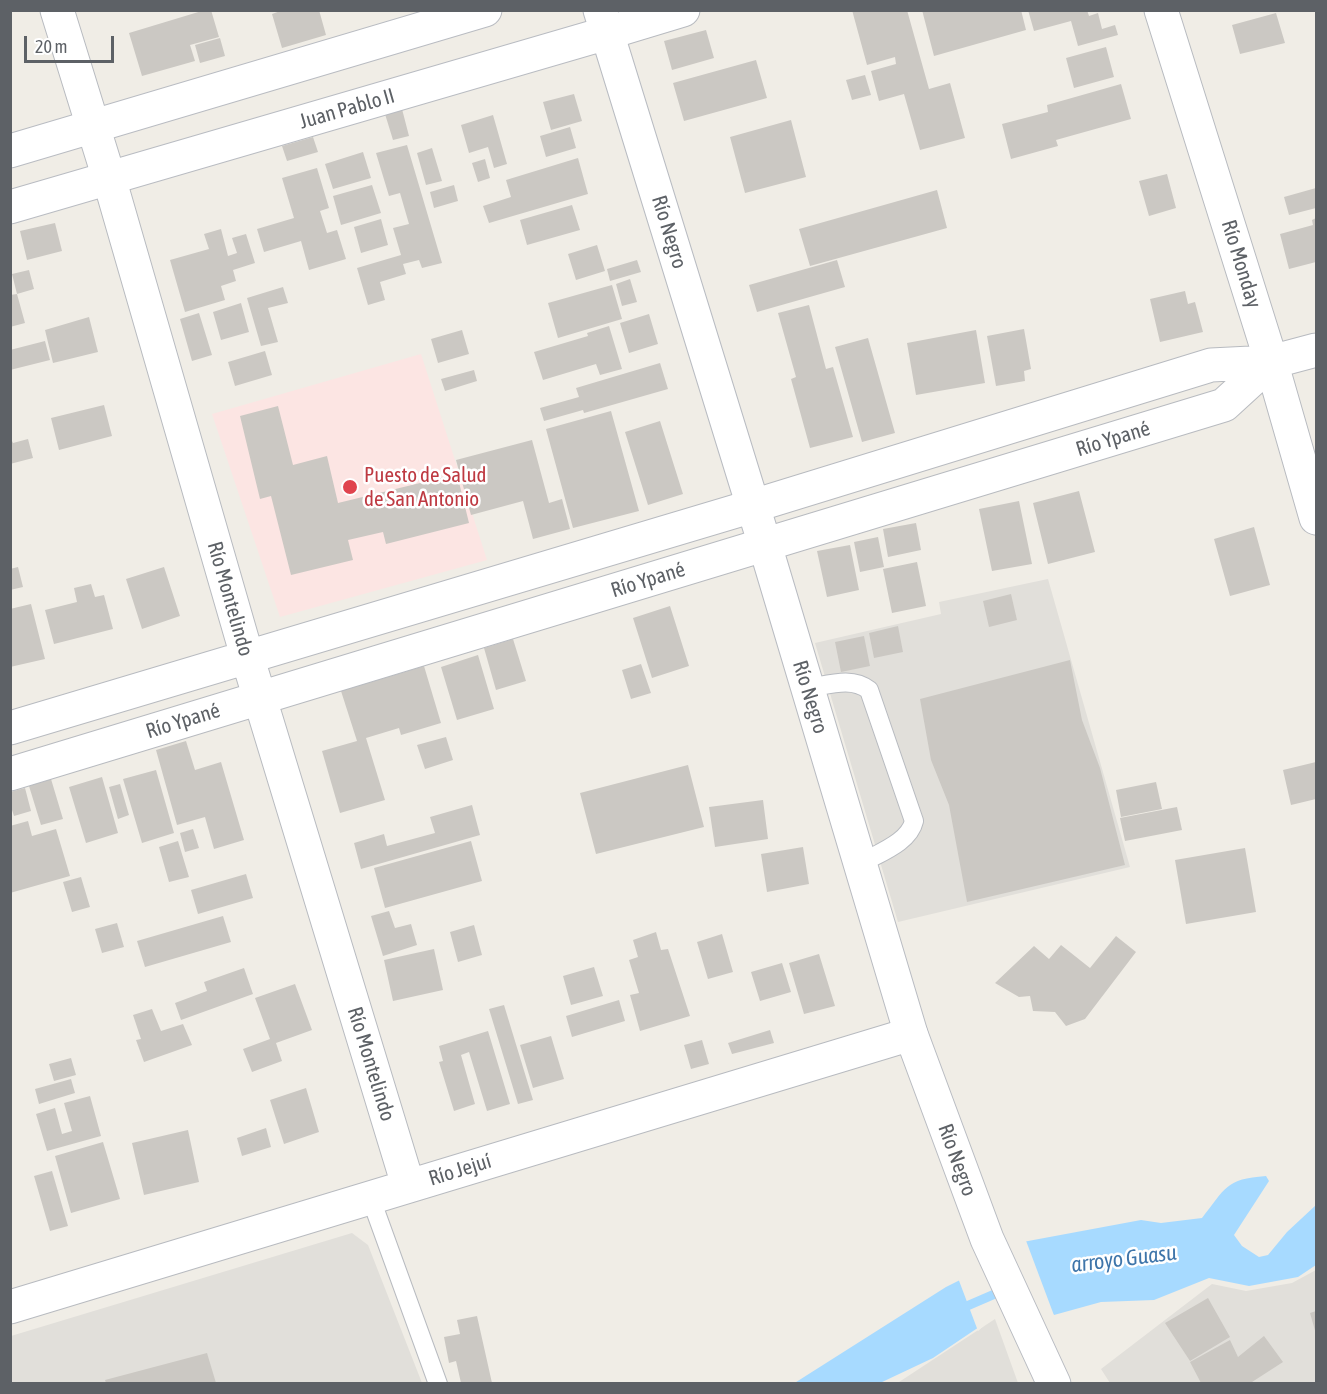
<!DOCTYPE html>
<meta charset="utf-8">
<style>
body{margin:0}
#map{position:relative;width:1327px;height:1394px;overflow:hidden;background:#f0ede6;font-family:"Asap Condensed",sans-serif}
canvas{display:block}
.frame{position:absolute;inset:0;border:12px solid #5d6166;pointer-events:none}
.scale{position:absolute;left:24px;top:36px;width:90px;height:27px;box-sizing:border-box;border:3px solid #5d6166;border-top:0;padding-left:8px;font-size:18px;line-height:21px;white-space:nowrap;color:#5d6166;-webkit-text-stroke:4px #fff;paint-order:stroke}
</style>
<div id="map">
<canvas width="1327" height="1394"></canvas>
<div class="frame"></div>
<div class="scale">20 m</div>
</div>
<script>
const c = document.querySelector('canvas').getContext('2d');
c.lineJoin = 'round';
function fillPath(path, color) { c.fillStyle = color; c.fill(path, 'evenodd'); }
function strokePath(path, color, width, dash) { c.strokeStyle = color; c.lineWidth = width; c.lineCap = dash ? 'butt' : 'round'; c.setLineDash(dash || []); c.stroke(path); }
function drawText(font, color, halo, rows, align = 'center') {
  c.font = font + ' "Asap Condensed",sans-serif'; c.lineWidth = 5; c.setLineDash([]); c.textBaseline = 'middle'; c.strokeStyle = halo; c.fillStyle = color; for (const [text, x, y, turn = 0] of rows) {
    c.save(); c.translate(x, y); c.rotate((+turn || 0) * Math.PI / 180); c.textAlign = isNaN(turn) ? turn : align; if (halo) c.strokeText(text, 0, 0); c.fillText(text, 0, 0); c.restore();
  }
}
const industrial = new Path2D(`
 M1048,579L1130,867L898,922L815,643L941,614L939,602Z
 M352,1233L368,1245L422,1383L11,1384V1336Z
 M1316,1270V1383H1110L1101,1369L1212,1284L1246,1291L1292,1283Z
 M995,1319L1018,1383L896,1384Z`);
const medical = new Path2D(`
 M421,354L487,560L280,617L212,414Z`);
const water = new Path2D(`
 M1266,1176L1269,1181L1234,1235L1242,1246L1259,1257L1268,1255L1287,1232L1316,1205V1265L1298,1277L1249,1286L1209,1278L1154,1300L1101,1302L1054,1315L1031,1297L1012,1244L1141,1220L1161,1223L1202,1218C1226,1188 1225,1179 1266,1176Z
 M968,1276L985,1323L933,1358L880,1383L793,1384L946,1287Z`);
const pier = new Path2D(`
 M1025,1238L1055,1318L1028,1298L1009,1244L1011,1241Z
 M968,1273L971,1275L988,1322L978,1331L958,1278Z`);
const stream = new Path2D(`
 M967,1306L1004,1290`);
const building = new Path2D(`
 M205,10H211L219,37L190,45L195,61L142,76L129,33Z
 M283,10H319L326,35L282,48L272,14Z
 M852,10H907L929,89L950,83L965,138L920,150L904,94L879,101L871,71L896,64L895,57L867,65Z
 M922,10H1021L1026,30L934,56Z
 M1028,10H1087L1089,16L1098,13L1102,29L1115,25L1118,35L1078,46L1071,21L1034,31Z
 M1276,13L1285,43L1240,54L1232,25Z
 M706,30L714,58L672,70L664,41Z
 M220,38L225,56L200,63L195,45Z
 M1106,47L1114,77L1074,88L1066,58Z
 M756,60L767,98L684,121L673,83Z
 M865,75L871,95L852,100L846,80Z
 M1121,84L1131,119L1056,140L1058,146L1011,159L1002,124L1048,112L1047,105Z
 M574,94L582,121L551,130L543,102Z
 M402,109L409,136L393,140L385,114Z
 M493,115L507,164L494,168L488,147L469,153L461,125Z
 M791,120L806,177L745,193L730,137Z
 M570,127L576,148L546,157L540,136Z
 M313,137L318,152L287,161L282,146Z
 M407,145L442,263L422,268L419,260L403,264L406,274L380,282L385,300L368,305L357,268L401,255L393,228L409,224L400,193L389,196L376,153Z
 M432,148L442,181L426,185L417,153Z
 M363,152L371,178L333,189L325,164Z
 M578,158L588,194L489,223L483,206L511,197L506,180Z
 M485,159L490,178L478,182L472,163Z
 M317,168L329,208L320,211L327,233L337,230L346,259L309,270L301,241L264,252L257,229L294,218L282,178Z
 M1167,174L1176,208L1149,216L1139,181Z
 M372,185L381,213L341,225L333,196Z
 M454,185L458,201L434,208L430,192Z
 M1316,188V208L1289,215L1284,197Z
 M937,190L947,228L810,266L799,229Z
 M572,205L580,230L527,245L520,220Z
 M1316,218V262L1289,269L1280,234L1313,225L1312,220Z
 M381,219L388,245L361,253L354,227Z
 M55,223L62,251L27,260L20,231Z
 M221,229L228,256L237,253L232,238L246,234L255,263L233,270L236,281L221,286L225,300L185,312L170,260L209,249L204,234Z
 M597,245L605,271L576,280L568,254Z
 M637,260L641,272L610,281L607,269Z
 M837,260L845,287L757,312L749,285Z
 M29,270L34,289L17,294L12,274Z
 M630,279L637,302L622,306L616,284Z
 M612,285L622,319L558,338L548,303Z
 M283,287L288,303L268,308L278,342L261,346L247,298Z
 M1185,291L1188,304L1195,302L1203,332L1160,342L1150,299Z
 M17,294L25,323L10,327V295Z
 M241,303L249,332L221,340L213,312Z
 M809,305L826,369L833,367L853,437L810,448L791,379L796,377L778,313Z
 M199,313L212,355L192,361L180,319Z
 M649,314L658,344L629,353L620,323Z
 M89,317L98,352L53,363L45,330Z
 M609,326L622,369L600,375L596,364L543,380L534,352L588,336L587,333Z
 M1024,329L1031,369L1024,371L1025,381L996,386L987,336Z
 M462,330L469,354L438,363L431,339Z
 M976,330L985,383L916,395L907,343Z
 M868,338L895,433L862,442L835,347Z
 M45,341L50,360L10,370V350Z
 M265,351L272,375L235,386L228,362Z
 M660,363L668,389L584,413L583,410L544,421L540,408L579,397L576,388Z
 M474,370L477,381L445,391L441,379Z
 M104,405L112,436L59,450L51,418Z
 M278,406L293,465L327,456L338,503L457,474L469,523L386,544L383,532L348,540L353,560L291,575L271,496L260,499L240,416Z
 M611,411L639,511L573,528L546,429Z
 M660,421L683,494L648,505L625,432Z
 M10,437L13,443L28,439L33,458L10,464Z
 M532,440L549,503L562,499L570,529L533,539L523,501L471,515L456,460Z
 M1079,491L1095,552L1048,564L1033,503Z
 M1019,501L1032,564L992,571L979,509Z
 M916,523L921,550L888,557L883,529Z
 M1254,527L1270,585L1230,596L1214,539Z
 M878,537L884,567L860,572L854,542Z
 M850,545L859,590L827,597L817,551Z
 M917,562L926,606L892,613L883,569Z
 M18,567L23,587L10,590V569Z
 M164,567L180,616L142,629L126,579Z
 M91,584L95,597L104,595L113,629L54,644L45,610L77,602L74,588Z
 M1011,594L1017,620L989,627L983,601Z
 M31,604L45,659L10,667V609Z
 M670,606L689,666L652,678L633,618Z
 M898,626L903,652L874,658L869,633Z
 M864,636L870,666L841,672L835,642Z
 M513,639L526,681L496,690L484,648Z
 M478,655L494,709L457,720L441,667Z
 M1070,660L1082,720L1100,768L1125,865L967,902L949,805L931,760L920,699Z
 M641,664L651,693L631,699L622,670Z
 M424,666L441,723L401,735L399,728L366,738L385,800L340,813L322,751L357,741L341,691Z
 M446,737L453,760L425,769L417,745Z
 M186,741L195,770L221,762L244,840L214,849L205,817L177,825L156,750Z
 M1316,762V799L1291,805L1283,770Z
 M688,765L704,827L596,854L580,793Z
 M156,770L174,833L142,843L123,779Z
 M102,777L118,833L86,843L69,787Z
 M51,779L63,819L41,825L29,786Z
 M1156,782L1162,809L1121,817L1116,790Z
 M120,784L129,815L118,819L109,787Z
 M25,788L31,811L14,816L10,804V792Z
 M763,800L768,839L715,847L709,807Z
 M472,805L480,835L361,869L354,843L384,834L387,846L435,833L430,817Z
 M1177,807L1182,830L1125,841L1120,818Z
 M28,821L32,836L56,829L70,876L10,893V826Z
 M193,829L199,848L185,852L180,833Z
 M178,841L189,877L169,882L159,847Z
 M471,841L482,881L385,908L374,868Z
 M803,847L809,884L767,892L761,854Z
 M1245,848L1256,912L1186,924L1175,860Z
 M246,874L253,898L198,914L191,890Z
 M81,877L90,907L72,912L63,882Z
 M389,911L395,928L411,924L417,945L383,956L371,916Z
 M223,916L231,942L145,967L137,941Z
 M117,923L124,947L102,953L95,929Z
 M474,925L482,955L458,962L450,932Z
 M656,932L661,950L668,949L690,1016L640,1031L630,995L639,993L629,960L638,957L633,940Z
 M722,934L733,972L708,979L697,942Z
 M1116,936L1136,952L1085,1019L1066,1026L1055,1012L1033,1011L1030,996L1019,997L995,983L1034,946L1049,959L1061,945L1090,968Z
 M434,949L443,990L393,1001L384,960Z
 M819,954L835,1006L804,1014L789,963Z
 M782,963L791,992L760,1001L751,972Z
 M594,967L603,996L571,1005L563,976Z
 M244,968L253,994L181,1020L175,1003L207,991L204,982Z
 M295,984L312,1030L276,1043L282,1061L252,1072L243,1049L270,1039L255,998Z
 M619,1000L625,1021L572,1037L566,1016Z
 M504,1005L533,1100L518,1104L489,1009Z
 M152,1009L161,1031L183,1024L192,1045L144,1062L136,1040L141,1039L133,1015Z
 M770,1030L774,1043L732,1054L728,1043Z
 M488,1031L510,1104L487,1111L469,1052L461,1055L475,1104L454,1111L439,1062L443,1061L439,1046Z
 M551,1036L564,1079L533,1088L520,1045Z
 M702,1040L709,1064L691,1069L684,1045Z
 M71,1058L76,1075L54,1081L49,1064Z
 M71,1079L75,1093L39,1104L35,1089Z
 M306,1088L319,1132L284,1144L270,1100Z
 M90,1096L101,1136L47,1151L36,1114L55,1108L62,1134L72,1131L64,1103Z
 M266,1128L271,1147L242,1156L237,1138Z
 M188,1130L199,1182L144,1195L132,1143Z
 M103,1142L120,1199L71,1213L55,1156Z
 M52,1171L68,1226L50,1231L34,1176Z
 M1208,1298L1230,1337L1190,1361L1165,1323Z
 M1316,1311V1334L1310,1313Z
 M477,1316L492,1383H461L456,1361L449,1363L444,1337L460,1334L457,1320Z
 M1264,1336L1283,1362L1252,1382L1253,1383H1201L1190,1362L1230,1340L1238,1357Z
 M207,1353L216,1383H106L105,1380Z`);
const lane = new Path2D(`
 M808,688C828,685 852,676 869,690L914,821C909,843 878,853 860,864
 M371,1199L438,1384`);
const street = new Path2D(`
 M57,10L109,178L247,656L408,1185
 M1161,10L1268,351L1316,518
 M607,33L683,10
 M10,728L753,506L1211,365L1271,362L1316,350
 M10,774L1224,405L1271,362
 M10,1307L911,1034`);
const secondary = new Path2D(`
 M600,10L765,545L911,1034L987,1239L1054,1384
 M10,151L485,10
 M10,207L607,33`);
const markers = [
 [350,487,8,"#e0444e"]
];
const streetNames = [
 ["Juan Pablo II",347,109,-16],
 ["Río Negro",669,232,73],
 ["Río Monday",1241,264,73],
 ["Río Ypané",1113,439,-17],
 ["Río Ypané",648,580,-17],
 ["Río Montelindo",230,599,74],
 ["Río Negro",810,697,73],
 ["Río Ypané",183,721,-17],
 ["Río Montelindo",371,1064,73],
 ["Río Negro",957,1160,70],
 ["Río Jejuí",460,1170,-17]
];
const healthNames = [
 ["Puesto de Salud",364,475],
 ["de San Antonio",364,499]
];
const waterNames = [
 ["arroyo Guasu",1124,1259,-7]
];
fillPath(industrial, '#e1dfda');
fillPath(medical, '#fce5e3');
fillPath(water, '#a7daff');
fillPath(pier, '#f0ede6');
strokePath(stream, '#a7daff', 9);
fillPath(building, '#cbc8c3');
strokePath(lane, '#b8bbc0', 20);
strokePath(street, '#b8bbc0', 35);
strokePath(secondary, '#b9bcc2', 35);
strokePath(lane, '#fff', 18);
strokePath(street, '#fff', 33);
strokePath(secondary, '#fff', 33);
for (const [x, y, r, color] of markers) { const dot = new Path2D(); dot.arc(x, y, r, 0, 2 * Math.PI); c.fillStyle = color; c.fill(dot); strokePath(dot, '#fff', 2); }
drawText('21px', '#5d6166', '#fff', streetNames);
drawText('21px', '#be3a42', '#fff', healthNames, 'left');
drawText('italic 22px', '#3e75aa', '#fff', waterNames);
</script>
